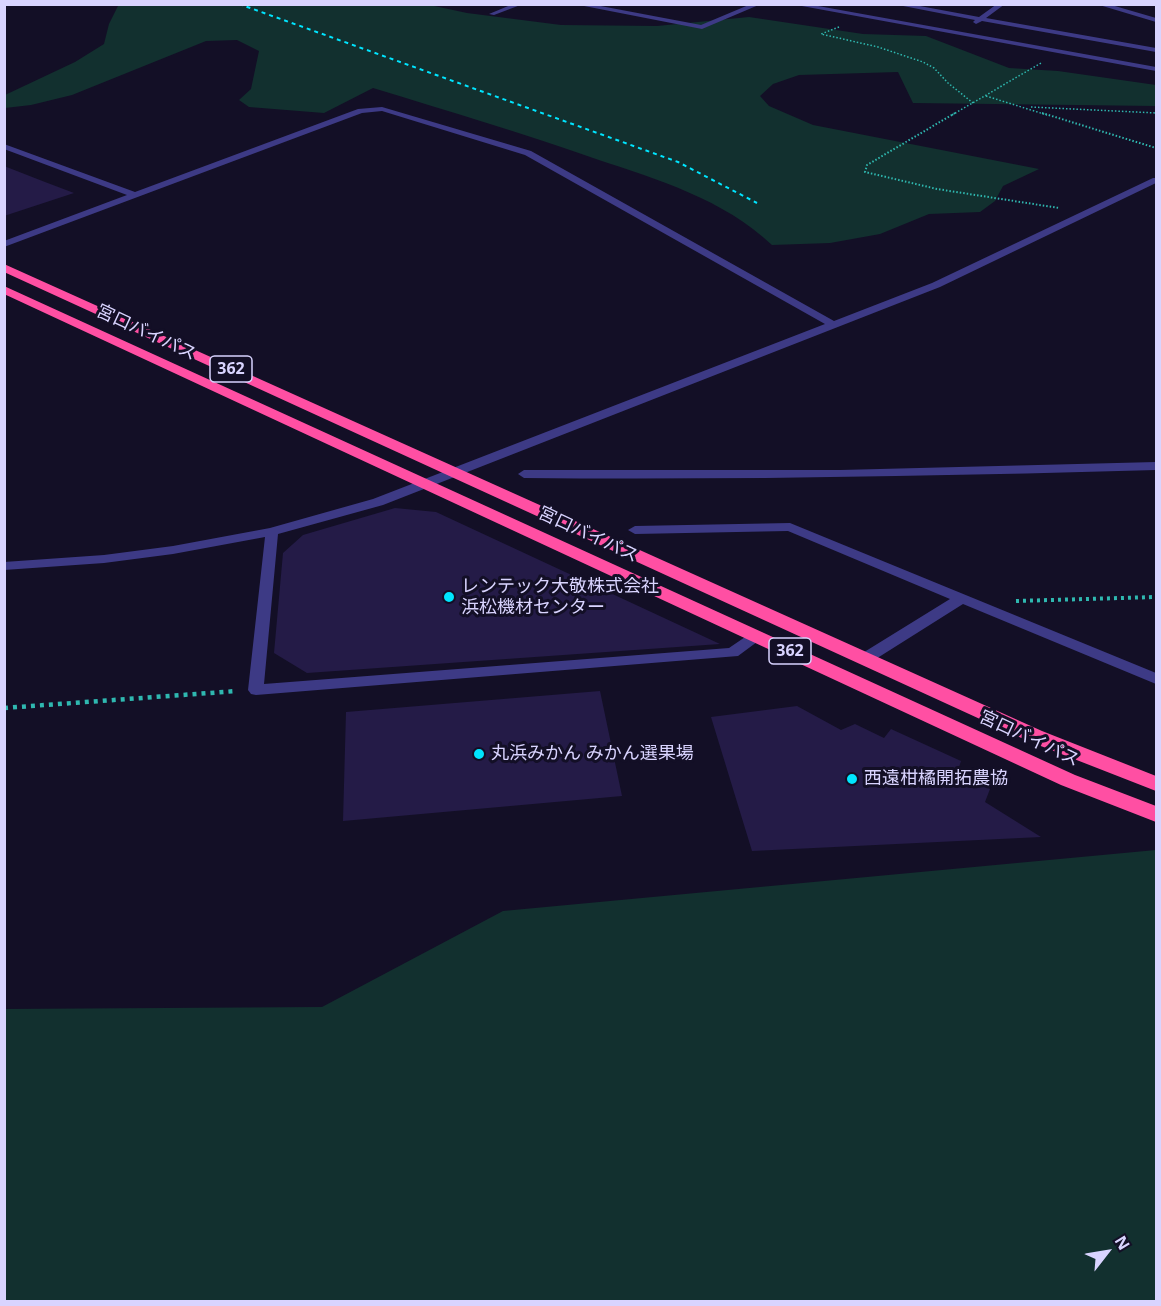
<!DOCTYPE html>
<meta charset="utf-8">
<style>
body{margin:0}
#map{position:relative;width:1161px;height:1306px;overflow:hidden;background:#130f26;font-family:"Open Sans",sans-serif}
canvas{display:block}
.frame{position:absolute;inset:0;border:6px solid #d9d4ff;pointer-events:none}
.north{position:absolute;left:1077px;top:1222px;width:60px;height:60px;-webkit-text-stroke:4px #130f26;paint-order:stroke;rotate:59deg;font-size:16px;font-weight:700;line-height:24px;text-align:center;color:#d9d4ff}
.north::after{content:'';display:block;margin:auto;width:21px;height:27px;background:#d9d4ff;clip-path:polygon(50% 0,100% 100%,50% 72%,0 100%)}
</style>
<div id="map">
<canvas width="1161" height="1306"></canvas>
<div class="frame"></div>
<div class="north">N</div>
</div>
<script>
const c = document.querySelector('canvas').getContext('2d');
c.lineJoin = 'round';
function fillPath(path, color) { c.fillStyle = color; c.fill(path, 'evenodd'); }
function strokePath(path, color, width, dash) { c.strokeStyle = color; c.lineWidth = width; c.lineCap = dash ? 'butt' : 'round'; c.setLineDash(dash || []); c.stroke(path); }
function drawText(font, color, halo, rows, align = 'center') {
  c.font = font + ' "Open Sans","Noto Sans JP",sans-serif'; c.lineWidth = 6; c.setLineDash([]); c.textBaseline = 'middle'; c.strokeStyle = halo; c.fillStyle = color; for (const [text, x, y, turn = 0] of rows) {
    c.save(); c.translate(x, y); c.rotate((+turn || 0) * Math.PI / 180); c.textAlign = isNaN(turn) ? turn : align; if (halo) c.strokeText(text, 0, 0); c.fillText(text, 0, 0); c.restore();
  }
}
const green = new Path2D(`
 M119,4H425L467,13L561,25L657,26L749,17L863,34L926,36L1009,68L1058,71L1156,85V106L913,103L898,72L799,75L773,84L760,96L769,106L813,125L1039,169L1003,186L995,201L980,212L929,214L880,234L830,243L772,245C723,199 659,180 596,159C523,133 448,111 373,88L324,113L249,107L239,100L251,89L259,51L237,40L206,41L72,95L31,105L5,108V95L75,62L104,44L109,24Z
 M1156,850V1301H5V1009L322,1007L503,911Z`);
const building = new Path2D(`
 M4,166L45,182L74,193L4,216Z
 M395,508L436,512L720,644L307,673L274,653L283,553L303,535Z
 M600,691L622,796L343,821L346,712Z
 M797,706L841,730L855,724L884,738L891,729L961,761L958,770L990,789L985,802L1041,837L752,851L711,717Z`);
const pathFar3 = new Path2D(`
 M839,27L821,34L878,47L923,62L934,68L948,83L973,103
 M986,96L1047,115
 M1031,107L1156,113
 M952,115L1041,63`);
const pathFar2 = new Path2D(`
 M955,113L867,165L865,172L937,189L1059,208
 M1042,113L1156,148`);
const pathFar1 = new Path2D(`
 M1016,601L1156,597`);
const path = new Path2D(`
 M4,708L237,691`);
const minor = new Path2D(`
 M513,4H523L494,15L489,14Z
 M574,4H590L701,25L751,4H761L702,29Z
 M791,4H807L1156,67V71Z
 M893,4H909L979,17L997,4H1005L986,18L1156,48V52L982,21L976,24L973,22L975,20Z
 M1096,4H1108L1156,18V22Z
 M382,107L531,151L834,321L932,283L1153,178H1156V183L940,287L383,505L278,534L264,684L729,648L751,633H761L763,636L761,639L738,656L256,695L251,694L248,690L265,537L173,554L104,563L4,570V562L104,555L173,546L270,528L373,499L825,324L525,155L382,111L362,113L4,247V241L127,195L4,149V144L135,192L358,109Z
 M1156,462V470C945,476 735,480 524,478L518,474L524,470H840Z
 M790,523L1156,673V684L963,604L871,662H861L858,658L861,654L950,599L788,531L635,534L628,530L635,526Z`);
const highway = new Path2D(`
 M4,264L1042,731L1156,776V791L1028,741L4,272Z
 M4,286L1075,775L1156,806V822L1061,785L4,294Z`);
const rail = new Path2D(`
 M239,4L678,162L757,203`);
const markers = [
 [449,597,6,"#00e5ff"],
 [479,754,6,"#00e5ff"],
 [852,779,6,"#00e5ff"]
];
const shields = [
 [231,369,42],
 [790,651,42]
];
const shieldNames = [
 ["362",231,369],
 ["362",790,651]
];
const streetNames = [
 ["宮口バイパス",146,333,25],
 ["宮口バイパス",588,535,25],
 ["宮口バイパス",1029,739,25]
];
const poiNames = [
 ["レンテック大敬株式会社",461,587],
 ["浜松機材センター",461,608],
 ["丸浜みかん みかん選果場",491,754],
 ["西遠柑橘開拓農協",864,779]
];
fillPath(green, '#12302f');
fillPath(building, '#241b47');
strokePath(pathFar3, '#2fb8b0', 1.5, [1.5, 2]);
strokePath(pathFar2, '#2fb8b0', 2, [1.5, 2]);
strokePath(pathFar1, '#2fb8b0', 4, [3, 4]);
strokePath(path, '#2fb8b0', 4.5, [4, 5]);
fillPath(minor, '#3d3a85');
fillPath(highway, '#ff4fa3');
strokePath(rail, '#00e5ff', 2, [4, 4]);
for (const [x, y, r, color] of markers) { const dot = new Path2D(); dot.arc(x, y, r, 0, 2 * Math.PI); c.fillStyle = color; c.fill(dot); strokePath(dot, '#130f26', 2); }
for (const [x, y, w] of shields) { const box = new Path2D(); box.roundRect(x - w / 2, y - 13, w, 26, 4.5); c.fillStyle = '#130f26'; c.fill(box); strokePath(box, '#d9d4ff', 1.5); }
drawText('bold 16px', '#d9d4ff', null, shieldNames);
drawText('18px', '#d9d4ff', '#130f26', streetNames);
drawText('18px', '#d9d4ff', '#130f26', poiNames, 'left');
</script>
